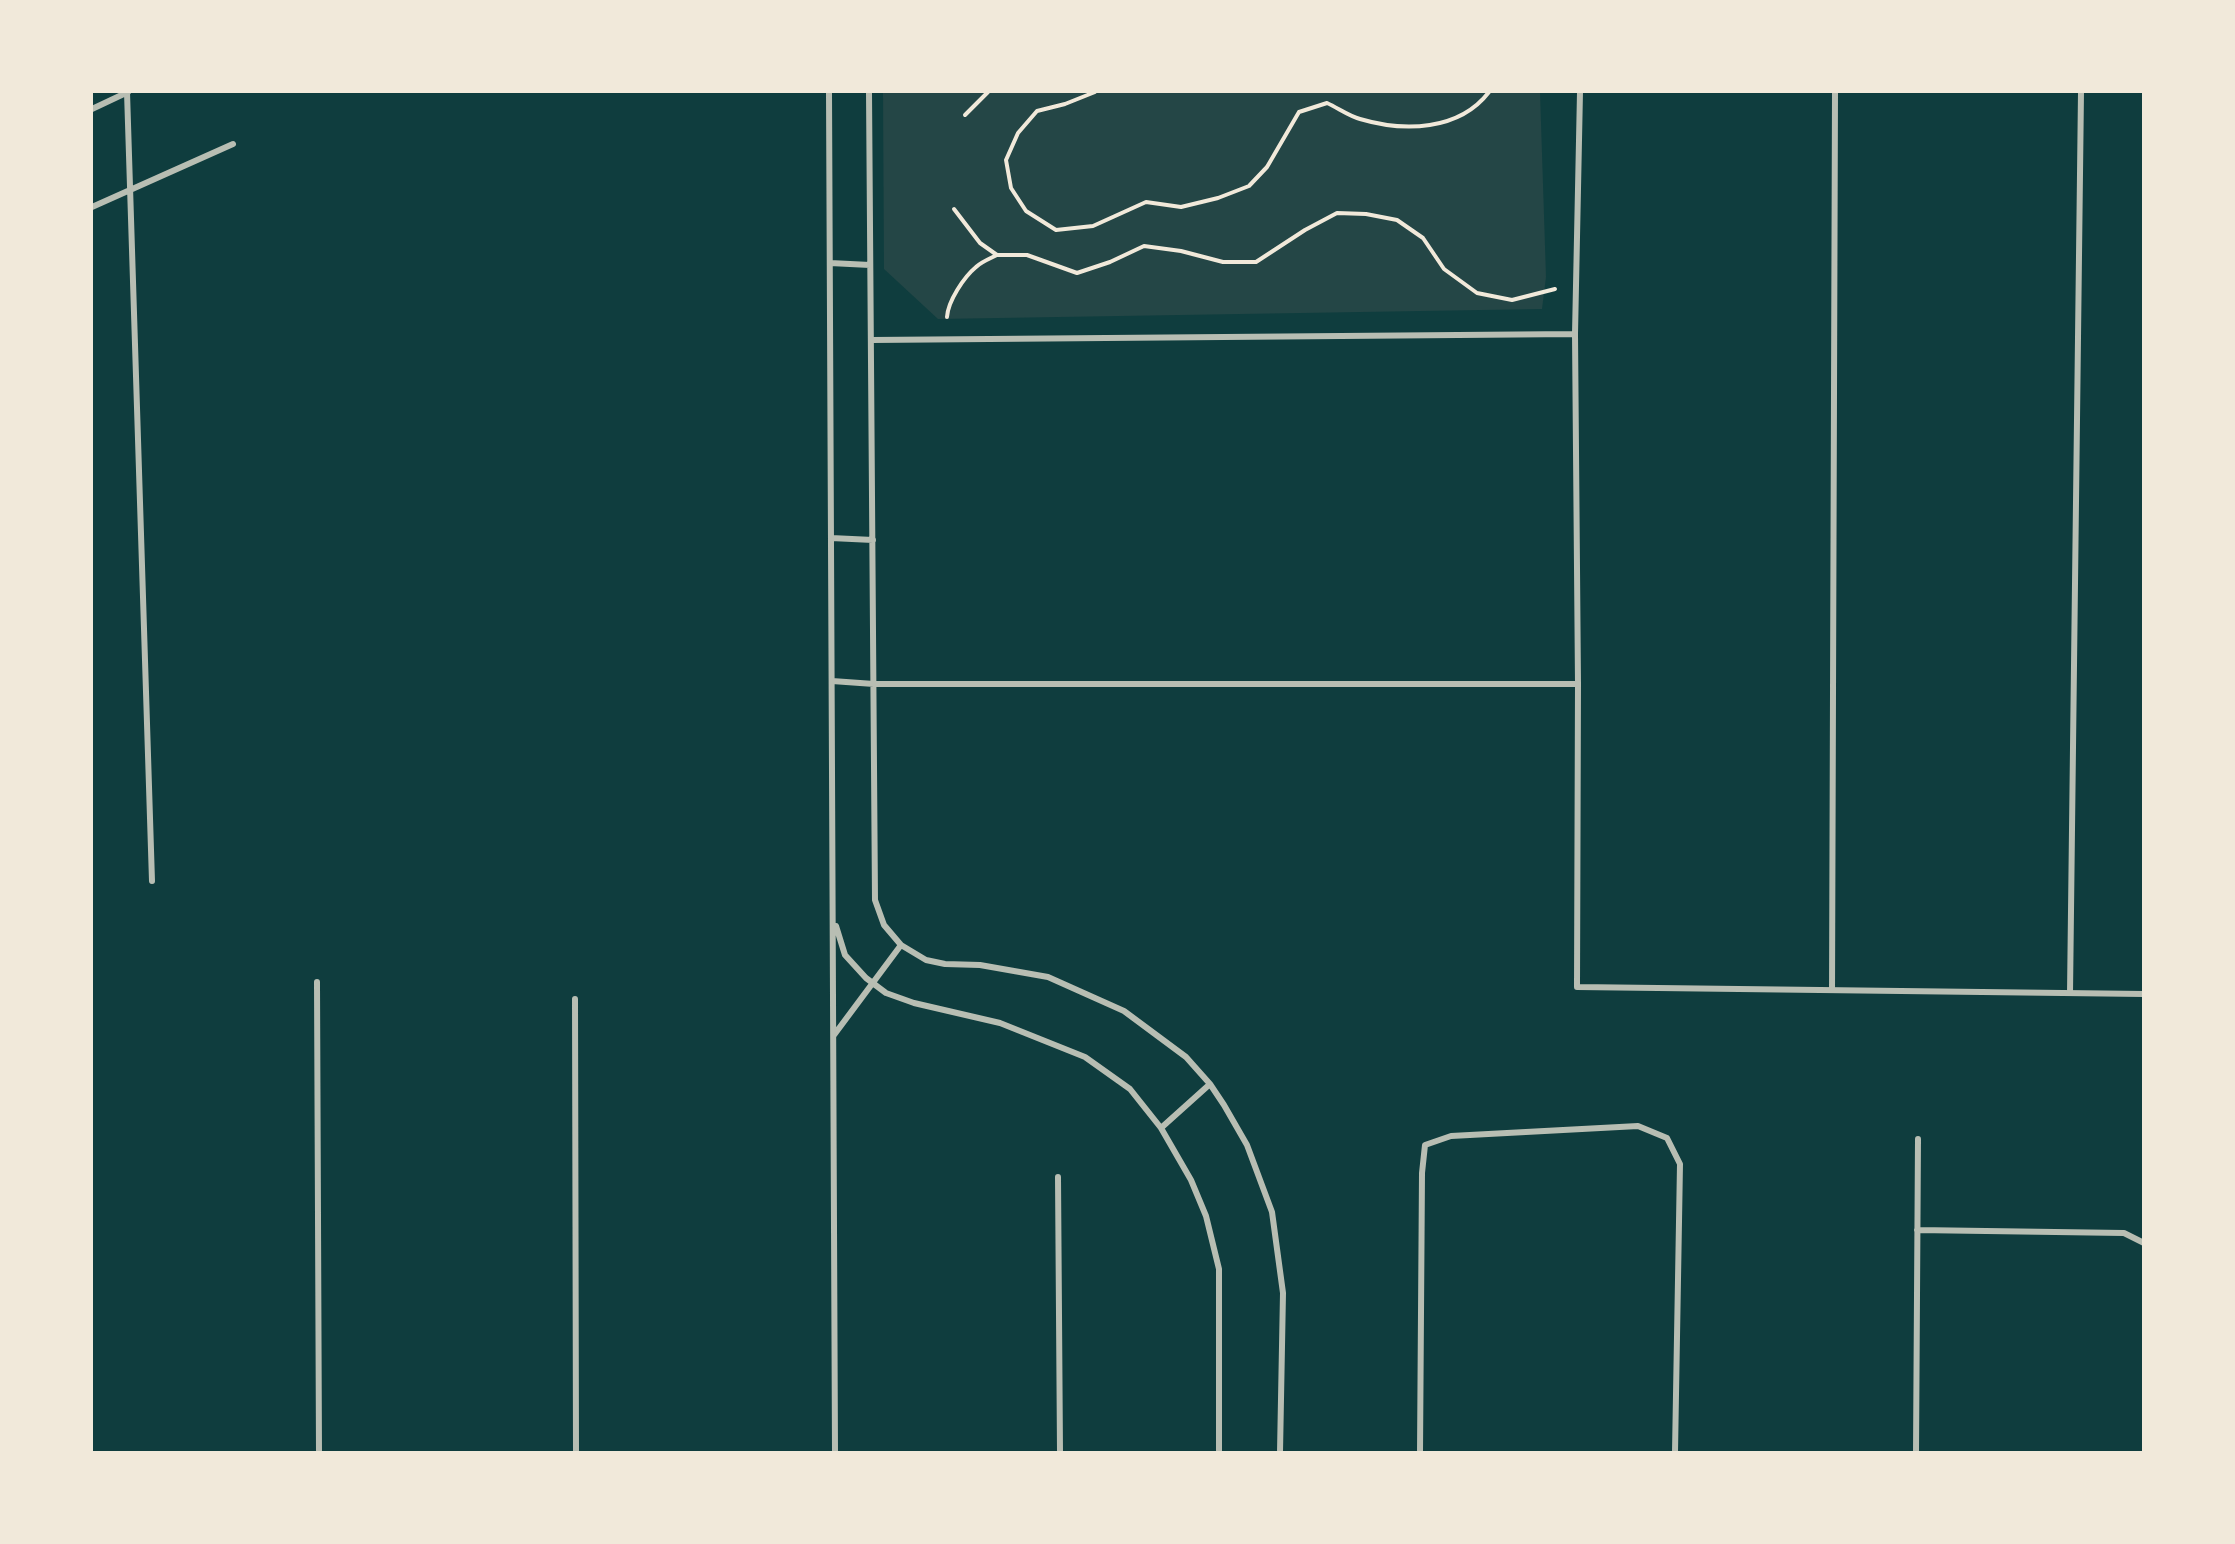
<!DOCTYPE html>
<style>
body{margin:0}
#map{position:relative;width:2235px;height:1544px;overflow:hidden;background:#0f3d3e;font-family:"PT Sans Narrow",sans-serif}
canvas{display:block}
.frame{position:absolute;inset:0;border:93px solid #f1e9da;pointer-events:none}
</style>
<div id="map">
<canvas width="2235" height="1544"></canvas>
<div class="frame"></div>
</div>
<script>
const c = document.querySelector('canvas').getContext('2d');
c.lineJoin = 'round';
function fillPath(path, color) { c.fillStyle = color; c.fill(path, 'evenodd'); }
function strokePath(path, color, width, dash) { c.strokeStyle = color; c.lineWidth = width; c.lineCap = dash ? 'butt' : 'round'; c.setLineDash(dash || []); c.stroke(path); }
const green = new Path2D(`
 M883,92H1540L1546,277L1542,309L938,319L884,269Z`);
const path = new Path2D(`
 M1095,92L1065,104L1037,111L1018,133L1006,160L1011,188L1026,211L1056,230L1093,226L1146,202L1181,207L1218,198L1249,186L1267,167L1299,112L1327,103C1338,108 1349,116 1360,119C1404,132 1459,131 1489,92
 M965,115L988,92
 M954,209L980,243L997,255H1027L1077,273L1110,262L1144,246L1181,251L1223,262H1256L1305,230L1337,213L1366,214L1397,220L1423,238L1444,269L1477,293L1512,300L1555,289
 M947,317C948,301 964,277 976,267C981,262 991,258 997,255`);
const minor = new Path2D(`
 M127,92L152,881
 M829,92L835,1452
 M869,92L875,900L884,925L901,945L926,960L945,964L980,965L1048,977L1124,1011L1186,1057L1210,1084L1224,1105L1247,1145L1272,1212L1283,1293L1280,1452
 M1580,92L1575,334L1578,684L1577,987L2144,994
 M92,109L128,92
 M92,207L233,144
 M830,263L870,265
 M872,340L1575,334
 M831,538L873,540
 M832,681L874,684H1578
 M836,926L845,955L866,978L886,993L914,1003L1000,1023L1085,1057L1130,1089L1161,1128L1191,1180L1206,1216L1219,1269V1452
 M317,982L319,1452
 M1832,990L1835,92
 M2070,993L2081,92
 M575,999L576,1452
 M834,1035L901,945
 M1161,1128L1210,1084
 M1058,1177L1060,1452
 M1917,1230L2124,1233L2144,1243
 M1420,1452L1422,1173L1425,1145L1451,1136L1638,1126L1667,1138L1680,1164L1675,1452
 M1916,1452L1918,1139`);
fillPath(green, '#244646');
strokePath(path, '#f1e9da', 4);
strokePath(minor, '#b8beb3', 6);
</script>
